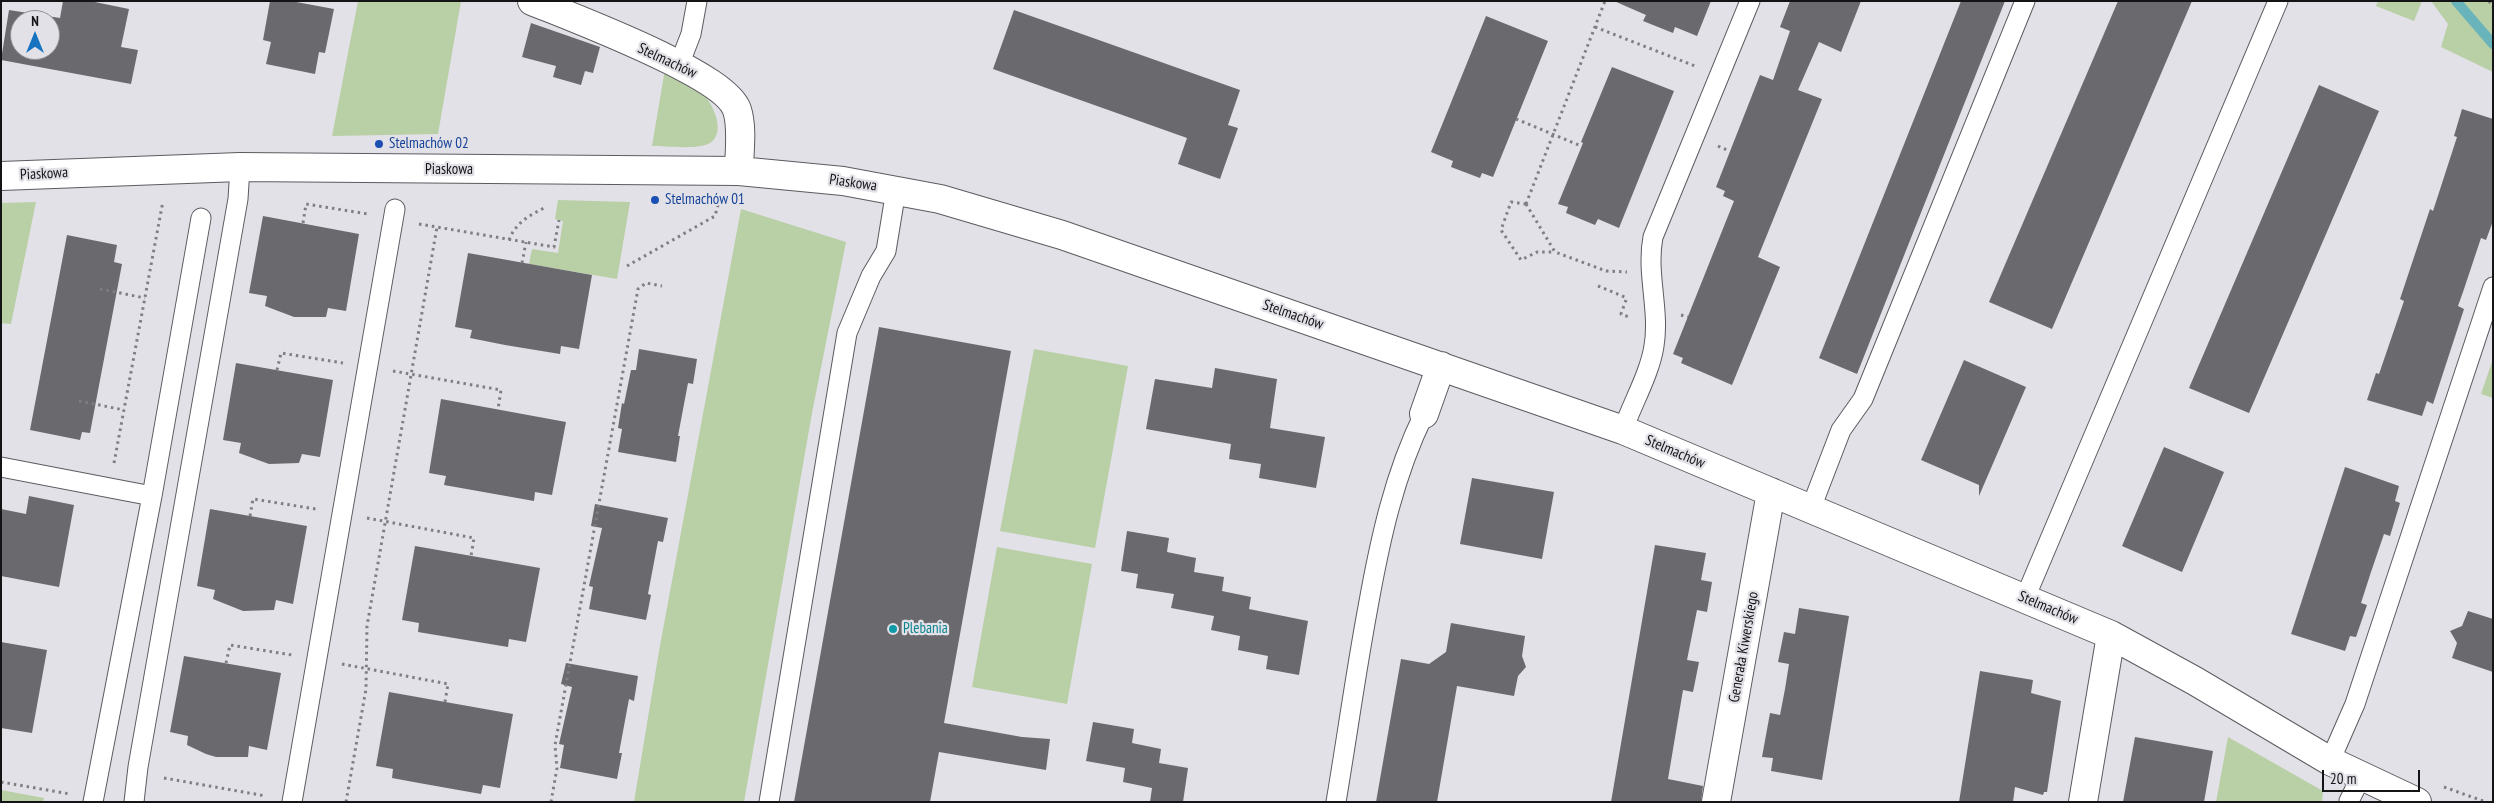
<!DOCTYPE html>
<meta charset="utf-8">
<style>
body{margin:0}
#map{position:relative;width:2494px;height:803px;overflow:hidden;background:#e2e1e7;font-family:"PT Sans Narrow",sans-serif}
canvas{display:block}
.frame{position:absolute;inset:0;border:2px solid #141416;pointer-events:none}
.north{position:absolute;left:10px;top:10px;width:50px;height:50px;box-sizing:border-box;background:#e2e1e7;border:1px solid #908f93;border-radius:50%;rotate:0deg;font-size:14px;font-weight:700;line-height:20px;text-align:center;color:#141416}
.north::after{content:'';display:block;margin:auto;width:18px;height:22px;background:#1573c0;clip-path:polygon(50% 0,100% 100%,50% 72%,0 100%)}
.scale{position:absolute;left:2322px;top:770px;width:98px;height:22px;box-sizing:border-box;border:2px solid #141416;border-top:0;padding-left:6px;font-size:15px;line-height:18px;white-space:nowrap;color:#141416;-webkit-text-stroke:4px #e2e1e7;paint-order:stroke}
</style>
<div id="map">
<canvas width="2494" height="803"></canvas>
<div class="frame"></div>
<div class="north">N</div>
<div class="scale">20 m</div>
</div>
<script>
const c = document.querySelector('canvas').getContext('2d');
c.lineJoin = 'round';
function fillPath(path, color) { c.fillStyle = color; c.fill(path, 'evenodd'); }
function strokePath(path, color, width, dash) { c.strokeStyle = color; c.lineWidth = width; c.lineCap = dash ? 'butt' : 'round'; c.setLineDash(dash || []); c.stroke(path); }
function drawText(font, color, halo, rows, align = 'center') {
  c.font = font + ' "PT Sans Narrow",sans-serif'; c.lineWidth = 4.5; c.setLineDash([]); c.textBaseline = 'middle'; c.strokeStyle = halo; c.fillStyle = color; for (const [text, x, y, turn = 0] of rows) {
    c.save(); c.translate(x, y); c.rotate((+turn || 0) * Math.PI / 180); c.textAlign = isNaN(turn) ? turn : align; if (halo) c.strokeText(text, 0, 0); c.fillText(text, 0, 0); c.restore();
  }
}
const green = new Path2D(`
 M358,1H461L438,134L332,136Z
 M2378,1H2422L2414,21L2376,6Z
 M2431,1H2493V72L2441,47L2448,24Z
 M665,69C677,77 694,84 704,95C714,106 726,133 710,143C699,150 665,146 652,146Z
 M558,200L630,202L617,279L529,264L532,249L558,253L563,221L555,219Z
 M36,202L11,324L1,323V203Z
 M741,209L846,242L812,413L744,802H634L659,651Z
 M1034,349L1128,366L1095,548L1000,531Z
 M2493,359V398L2481,394Z
 M997,547L1092,564L1067,704L972,687Z
 M2228,737L2323,791L2322,802H2216Z
 M1,790L44,798L43,802H1Z`);
const stream = new Path2D(`
 M2456,1L2493,44`);
const building = new Path2D(`
 M63,1H90L129,9L121,47L138,50L131,84L1,60L9,10L60,18ZM20,20H50V50H20Z
 M270,1H291L334,9L325,53L319,52L315,74L266,64L271,42L263,40Z
 M1614,1H1711L1697,36L1675,27L1673,33L1643,21L1646,15Z
 M1790,1H1861L1841,52L1819,42L1798,90L1822,99L1758,257L1780,267L1732,385L1681,363L1683,358L1673,354L1734,201L1723,196L1725,191L1716,187L1760,75L1773,80L1790,31L1780,27Z
 M1961,1H2005L1857,374L1819,358Z
 M2118,1H2192L2052,329L1989,302Z
 M1014,10L1240,90L1228,125L1238,128L1220,179L1178,164L1187,138L993,69Z
 M1486,16L1548,41L1493,177L1482,173L1480,178L1451,167L1453,161L1431,152Z
 M531,23L600,47L593,73L585,71L581,85L553,77L556,66L522,57Z
 M1612,67L1674,91L1619,228L1598,219L1595,225L1566,213L1568,207L1558,204L1583,143L1581,142Z
 M2319,85L2379,111L2249,413L2189,388Z
 M2462,109L2493,119V221L2486,240L2481,238L2463,292L2458,306L2464,309L2433,404L2427,401L2422,416L2367,400L2376,373L2379,374L2404,301L2400,299L2430,209L2433,211L2457,137L2454,136Z
 M263,216L359,234L346,311L328,308L326,317H294L265,306L267,296L249,293Z
 M67,235L117,245L114,262L122,264L90,433L82,432L80,440L30,430Z
 M468,253L592,275L579,349L561,346L560,354L505,345L470,338L472,330L455,327Z
 M879,327L1011,351L944,723L1022,737L1050,739L1046,770L939,752L930,802H794Z
 M639,349L697,359L693,384L688,383L678,436H680L676,462L618,452L622,429L618,428L622,403L624,404L631,370H636Z
 M1964,360L2026,387L1979,496V485L1921,460Z
 M236,363L333,380L320,457L302,454L299,463L269,464L239,453L241,443L223,440Z
 M1215,368L1277,379L1270,428L1325,437L1316,488L1259,478L1261,464L1229,459L1231,444L1146,429L1155,379L1212,388Z
 M441,399L566,422L552,495L535,492L534,501L444,485L446,476L429,473Z
 M2164,447L2224,472L2182,572L2122,546Z
 M2345,467L2399,486L2395,501L2400,503L2390,536L2384,534L2371,572L2361,603L2367,605L2356,637L2350,636L2345,651L2291,634Z
 M1472,478L1554,492L1542,559L1460,544Z
 M29,496L74,505L59,587L1,576V509L26,514Z
 M595,504L668,518L663,542L658,541L648,594L651,595L646,620L589,609L593,587L589,586L602,528L591,526Z
 M210,509L307,526L293,604L276,600L274,610L243,611L213,599L215,590L197,586Z
 M1127,531L1169,538L1167,552L1196,558L1194,572L1224,577L1222,591L1251,597L1249,609L1308,621L1299,675L1266,669L1268,656L1238,650L1240,636L1211,630L1214,616L1171,608L1174,594L1136,588L1138,574L1121,571Z
 M1655,545L1706,553L1701,580L1712,582L1707,612L1697,610L1687,660L1699,662L1693,692L1683,690L1668,779L1703,786L1701,802H1611Z
 M415,546L540,568L526,642L509,639L508,647L418,632L419,623L402,620Z
 M1799,608L1849,616L1822,780L1771,771L1773,758L1762,757L1770,713L1780,715L1785,689L1789,664L1778,662L1784,632L1795,634Z
 M2468,611L2493,619V672L2452,658L2457,643L2450,631L2462,626Z
 M1451,623L1525,636L1522,656L1526,667L1518,676L1514,696L1457,686L1437,802H1376L1401,659L1429,664L1446,652Z
 M1,642L47,650L32,733L1,728Z
 M184,656L281,673L267,750L249,746L248,757H216L206,754L187,745L188,736L170,732Z
 M566,663L638,676L634,701L629,699L619,753H622L617,779L560,768L564,745L559,744L572,687L561,684Z
 M1980,671L2033,680L2031,693L2061,701L2047,792H2044L2043,795L2015,787L2013,802H1959Z
 M389,692L513,714L500,788L483,785L481,794L419,783L392,778L393,769L376,766Z
 M1093,722L1134,729L1132,743L1161,749L1159,763L1188,768L1183,802H1150L1152,788L1123,782L1125,768L1086,761Z
 M2135,737L2213,751L2204,802H2123Z`);
const path = new Path2D(`
 M2489,1L2493,7
 M1595,27L1695,66
 M1516,119L1581,146
 M1718,146L1729,151
 M1526,204L1605,1
 M1526,204L1555,252L1606,271L1627,272
 M1526,204L1511,202L1501,230L1521,260L1537,252H1554
 M303,223L306,204L368,214
 M419,224L554,247L559,220
 M509,240C516,222 530,215 546,207
 M522,263L526,242
 M627,266L715,216L719,201
 M1598,286L1627,298
 M100,289L145,298
 M1626,300L1621,314L1629,317
 M1681,315L1688,317
 M277,370L281,353L343,363
 M393,371L501,390L498,409
 M79,401L124,410
 M114,463L163,201
 M250,516L253,499L316,509
 M367,518L474,538L471,556
 M226,663L230,645L292,655
 M342,664L448,684L445,702
 M164,778L266,796
 M1,782L70,794
 M2444,787L2486,802
 M346,802L366,689L367,626L437,227
 M551,802L557,768L555,745L638,289L646,283L662,286`);
const lane = new Path2D(`
 M679,65L691,34L697,1
 M1623,430C1632,404 1650,373 1654,346C1660,310 1646,273 1653,237L1750,1
 M1,467L152,496L93,802
 M152,496L201,218
 M1811,508L1841,430L1863,399L2025,1
 M2025,598L2278,1
 M2330,761L2355,704L2493,287
 M2349,801L2361,777
 M134,802L138,767L238,199L240,167
 M292,802L395,209
 M769,802L847,333L871,276L886,251L896,190
 M1336,802C1347,737 1356,671 1368,607C1380,540 1394,475 1424,414`);
const street = new Path2D(`
 M532,1C571,17 725,74 737,110C743,128 739,153 739,171
 M1,176L240,167L739,171L843,181L940,199L1062,235L1623,430L2111,635L2195,681L2330,761L2417,802
 M1424,414L1441,366
 M1716,802L1771,492
 M2083,802L2111,635`);
const markers = [
 [379,144,5,"#1a4fb4"],
 [655,200,5,"#1a4fb4"],
 [893,629,5,"#0f9aa8"]
];
const streetNames = [
 ["Stelmachów",667,61,25],
 ["Piaskowa",449,170],
 ["Piaskowa",44,174,-3],
 ["Piaskowa",853,183,8],
 ["Stelmachów",1293,315,19],
 ["Stelmachów",1675,452,23],
 ["Stelmachów",2048,608,23],
 ["Generała Kiwerskiego",1744,647,-80]
];
const transitNames = [
 ["Stelmachów 02",389,144],
 ["Stelmachów 01",665,200]
];
const cultureNames = [
 ["Plebania",903,629]
];
fillPath(green, '#b9cfa6');
strokePath(stream, '#69b3ba', 10);
fillPath(building, '#6a6a6e');
strokePath(lane, '#5c5b60', 21);
strokePath(street, '#5c5b60', 30);
strokePath(path, '#7f7f83', 3, [2.5, 4]);
strokePath(lane, '#fff', 19);
strokePath(street, '#fff', 28);
for (const [x, y, r, color] of markers) { const dot = new Path2D(); dot.arc(x, y, r, 0, 2 * Math.PI); c.fillStyle = color; c.fill(dot); strokePath(dot, '#e2e1e7', 2); }
drawText('15px', '#141416', '#e2e1e7', streetNames);
drawText('15px', '#164399', '#e2e1e7', transitNames, 'left');
drawText('15px', '#0d838f', '#e2e1e7', cultureNames, 'left');
</script>
